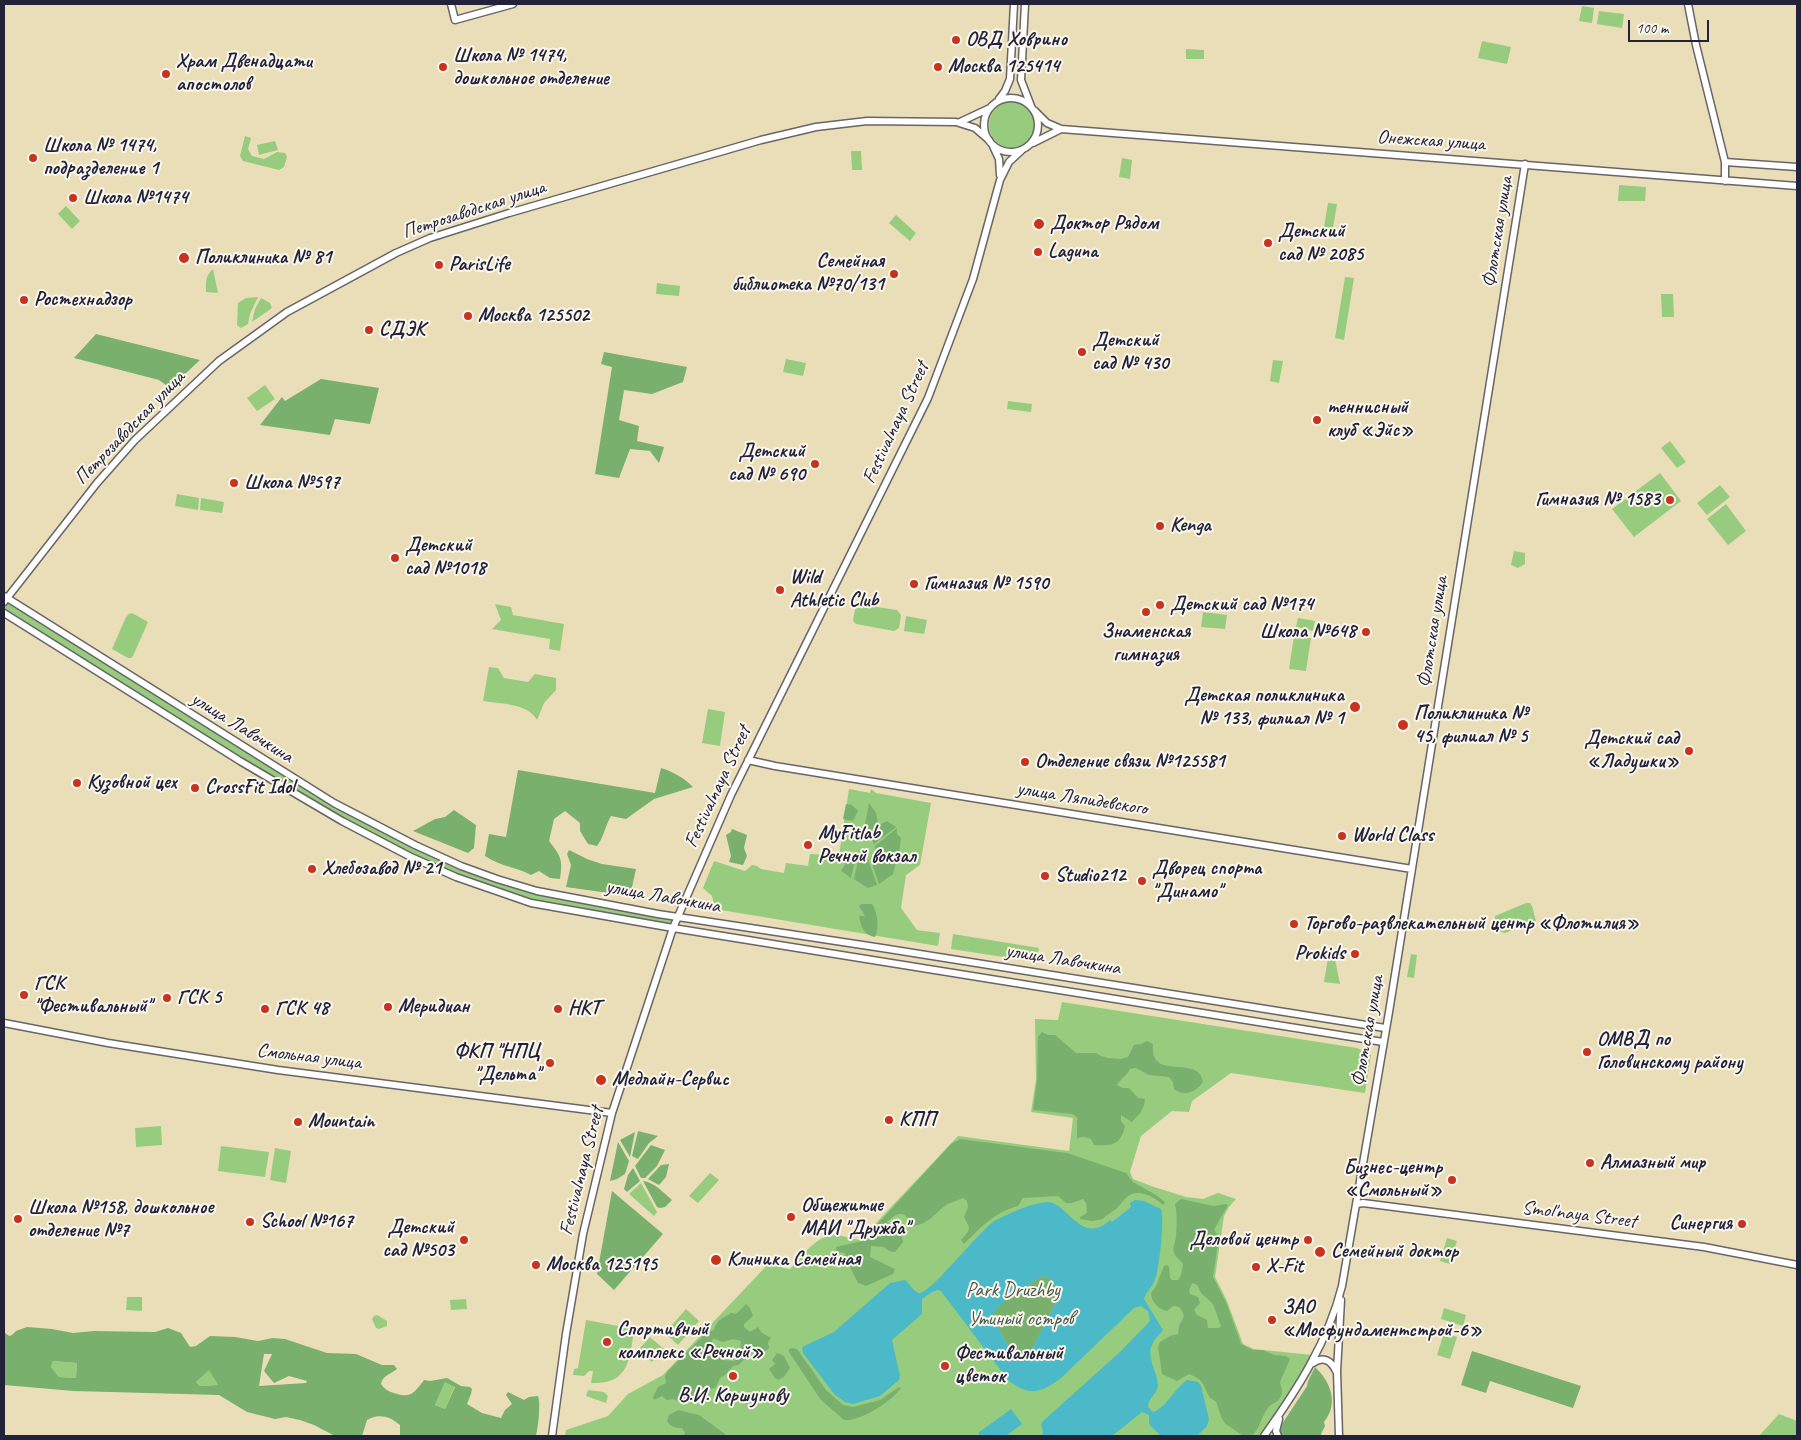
<!DOCTYPE html>
<meta charset="utf-8">
<style>
body{margin:0}
#map{position:relative;width:1801px;height:1440px;overflow:hidden;background:#eadeb9;font-family:Caveat,sans-serif}
canvas{display:block}
.frame{position:absolute;inset:0;border:5px solid #22223b;pointer-events:none}
.scale{position:absolute;left:1628px;top:20px;width:81px;height:22px;box-sizing:border-box;border:2px solid #22223b;border-top:0;padding-left:6px;font-size:15px;line-height:18px;white-space:nowrap;color:#22223b;-webkit-text-stroke:4px #fbf7ec;paint-order:stroke}
</style>
<div id="map">
<canvas width="1801" height="1440"></canvas>
<div class="frame"></div>
<div class="scale">100 m</div>
</div>
<script>
const c = document.querySelector('canvas').getContext('2d');
c.lineJoin = 'round';
function fillPath(path, color) { c.fillStyle = color; c.fill(path, 'evenodd'); }
function strokePath(path, color, width, dash) { c.strokeStyle = color; c.lineWidth = width; c.lineCap = dash ? 'butt' : 'round'; c.setLineDash(dash || []); c.stroke(path); }
function drawText(font, color, halo, rows, align = 'center') {
  c.font = font + ' Caveat,sans-serif'; c.lineWidth = 4; c.setLineDash([]); c.textBaseline = 'middle'; c.strokeStyle = halo; c.fillStyle = color; for (const [text, x, y, turn = 0] of rows) {
    c.save(); c.translate(x, y); c.rotate((+turn || 0) * Math.PI / 180); c.textAlign = isNaN(turn) ? turn : align; if (halo) c.strokeText(text, 0, 0); c.fillText(text, 0, 0); c.restore();
  }
}
const green = new Path2D(`
 M1582,6L1594,8L1592,23L1579,21Z
 M1599,11L1624,14L1622,28L1597,24Z
 M1482,41L1511,47L1507,64L1478,58Z
 M1186,49L1204,50V59H1186Z
 M989 125a23 23 0 1 1 46 0a23 23 0 1 1-46 0Z
 M245,136L251,138L248,149L252,156L264,159L277,152L285,153L287,157L284,167L279,170L243,161L240,156Z
 M275,141L278,150L259,155L257,145Z
 M851,151H861L862,170H852Z
 M1122,158L1132,160L1130,179L1119,177Z
 M1619,185L1646,187L1645,201H1618Z
 M1328,203L1337,204L1333,228L1324,227Z
 M66,206L80,221L72,229L58,214Z
 M896,215L916,233L910,241L889,223Z
 M213,269L218,293L206,292C206,282 205,276 213,269Z
 M1345,277L1354,278L1344,340L1335,338Z
 M657,283L680,286L679,296L656,294Z
 M1661,294H1673L1674,317H1662Z
 M258,297L250,314L248,324L241,328L237,325L238,303L246,298Z
 M261,298L270,303L272,308L252,322L255,309Z
 M786,359L806,363L803,376L783,372Z
 M1273,360L1283,361L1279,383L1270,381Z
 M265,385L275,399L257,411L247,398Z
 M1008,401L1032,404L1031,412L1007,409Z
 M1670,441L1686,462L1677,468L1661,448Z
 M1660,473L1681,501L1634,537L1612,509Z
 M1720,485L1730,497L1707,515L1697,503Z
 M177,494L199,498L198,510L175,506Z
 M201,498L224,502L222,513L200,510Z
 M1726,504L1746,531L1728,545L1707,519Z
 M1514,551L1525,553V564L1518,568L1511,565Z
 M7,598L302,785L461,866L537,891L677,917L673,928L555,908L456,877L342,821L4,613V602Z
 M495,604L511,607L513,615L564,624L560,651L549,649L550,639L492,629L501,620Z
 M856,604L897,610L901,615L899,628L894,631L856,624L853,621Z
 M1203,612L1227,615L1225,629L1201,627Z
 M132,613L148,622L133,656L131,658H128L112,649L126,617L129,614Z
 M906,616L927,620L924,634L904,631Z
 M1298,618L1315,621L1313,631L1296,627Z
 M1294,636L1311,638L1306,671L1289,669Z
 M489,667L498,668L504,678L528,682L535,674L556,678V690L544,703L537,720C528,703 500,704 483,701Z
 M708,709L725,712L720,746L702,743Z
 M849,789L870,793L871,789L876,793L931,803L920,865L906,875L901,908L917,930L940,933L938,946L715,909L712,896L703,888L714,861L745,871L752,865L757,866L761,869L784,873L786,863L808,866L810,854L839,855Z
 M1526,903H1530L1532,906L1536,921L1505,933L1498,931L1495,920V916Z
 M953,934L1039,948L1036,962L951,949Z
 M1411,954L1417,955L1414,978L1407,977Z
 M1328,958L1335,959L1340,984L1324,982Z
 M1062,1002L1357,1048L1371,1055L1365,1093L1231,1073L1192,1101L1189,1112L1172,1111L1141,1136L1130,1172L1133,1179L1154,1187L1186,1197L1203,1199L1218,1193L1236,1199L1229,1207L1224,1216L1215,1277L1227,1301L1243,1344L1254,1349L1312,1355L1289,1395L1261,1436H565L566,1430L608,1416L628,1394L663,1375L773,1259L783,1268L790,1269C803,1256 816,1234 837,1235C844,1236 853,1239 860,1240L958,1136L1069,1151L1073,1118L1031,1112L1036,1079L1035,1019L1058,1020Z
 M161,1126L162,1145L136,1147L135,1128Z
 M221,1146L269,1152L265,1177L218,1171Z
 M275,1148L291,1151L286,1183L270,1180Z
 M710,1173L719,1180L698,1203L689,1196Z
 M641,1183L657,1212L654,1216L629,1194Z
 M1447,1238L1457,1241L1450,1264L1440,1261Z
 M127,1297H142V1311L126,1310Z
 M466,1299L467,1309L451,1310L450,1300Z
 M1444,1308L1466,1315L1463,1326L1441,1319Z
 M686,1309L699,1321L678,1345L665,1333Z
 M377,1315L387,1321V1326L379,1329L376,1328L372,1319L374,1316Z
 M586,1320L634,1329C630,1359 629,1385 591,1383L593,1371H589L584,1376L573,1375L574,1369L578,1368Z
 M1444,1333L1457,1337L1450,1359L1437,1355Z
 M650,1337L664,1349L652,1362L638,1350Z
 M53,1361L77,1363L76,1378L59,1377L51,1367Z
 M209,1369L218,1385L200,1386L196,1382Z
 M445,1382L455,1386L445,1409L435,1405Z
 M588,1390L604,1392L608,1396L606,1403L586,1396Z
 M1779,1414L1797,1421V1436H1759Z`);
const forest = new Path2D(`
 M96,334L200,360L170,388L159,380L74,358Z
 M604,352L687,367L683,382L652,394L624,390L619,420L639,426L637,441L664,447L659,463L650,451L630,449L619,478L595,474L612,367L601,364Z
 M321,379L379,388L370,424L335,419L330,435L260,425L282,397L285,401Z
 M661,768C674,772 684,778 693,787L654,799L626,819L611,816C605,826 604,837 597,846L588,844L580,831V823L565,811L554,819L549,841C561,856 563,860 560,879L550,878L539,871L531,875C514,866 501,867 485,856L489,834L506,837L518,770L655,793Z
 M869,803L876,813L878,823L881,824L887,821L896,827L874,844L870,836L863,834Z
 M846,804L852,805L858,811L853,821L843,819Z
 M454,810L476,825L474,848L468,853L413,831L435,819L445,817Z
 M897,828V834L901,838L899,854L875,851V846Z
 M732,829L747,835L744,848L747,856L743,865L729,862L731,856L726,835L731,832Z
 M569,850L587,859L602,864L636,869L630,896L566,887L571,865L567,854Z
 M874,852L898,856L893,874L879,884L870,858Z
 M850,856L855,860L851,878L841,871Z
 M868,859L877,885L868,888L854,879L858,861L862,862Z
 M862,904H872C878,912 879,928 875,937C864,935 861,927 859,916H865L859,906Z
 M1042,1032L1048,1035H1055L1076,1053H1096L1101,1056L1108,1058L1121,1059L1128,1057L1134,1045L1141,1044L1147,1041L1153,1044C1149,1083 1199,1053 1203,1082C1196,1092 1184,1097 1174,1089L1173,1082L1169,1077L1149,1075L1136,1068L1130,1069C1127,1076 1121,1078 1117,1085L1123,1088H1129L1138,1098L1145,1099L1144,1105L1141,1112L1132,1122L1121,1115V1121L1125,1126C1121,1145 1112,1146 1094,1145L1091,1139L1084,1137L1077,1138V1117L1072,1114L1033,1110L1037,1080L1038,1037Z
 M638,1131L658,1136L649,1143L638,1159L632,1156Z
 M635,1132L630,1157L620,1140Z
 M960,1139L1067,1153L1126,1173L1133,1182L1156,1195L1165,1202L1163,1205C1155,1198 1142,1189 1130,1195C1124,1198 1121,1205 1116,1209C1111,1213 1107,1214 1103,1219L1092,1221L1080,1219V1217L1087,1213L1086,1203L1083,1199L1072,1203H1066L1058,1196L1023,1198L1018,1206C995,1212 981,1227 964,1244L961,1240L968,1232L969,1227L964,1217L968,1207L967,1201L963,1198C958,1200 952,1202 948,1204C935,1212 930,1224 913,1226C904,1211 900,1210 887,1222L889,1227L902,1237L903,1242L895,1252L889,1251L884,1247L871,1246L870,1257L895,1269L893,1274L866,1286L858,1283L846,1259L845,1253L836,1252V1247L862,1241L951,1144Z
 M618,1142L629,1161L625,1174L617,1179L610,1181Z
 M651,1145L665,1150L657,1166L645,1178H641L635,1166Z
 M669,1164L666,1177L659,1185L648,1179L661,1165Z
 M633,1168L640,1181L627,1192L624,1189L628,1175Z
 M643,1181C654,1182 664,1193 672,1200L665,1207L660,1208L657,1207Z
 M612,1191L663,1234L614,1290L597,1274Z
 M1181,1199L1214,1206L1226,1204L1228,1205L1214,1230L1219,1237L1213,1277L1226,1302L1241,1344L1253,1350H1263L1274,1355L1286,1356L1290,1359L1280,1382C1281,1388 1284,1392 1280,1398C1278,1403 1271,1403 1268,1408C1261,1417 1260,1428 1252,1436H1243C1238,1432 1233,1429 1227,1425C1221,1420 1219,1410 1217,1404C1215,1399 1211,1400 1209,1396C1202,1383 1204,1380 1189,1374L1177,1381L1162,1374L1158,1347L1160,1342L1170,1336L1178,1334L1179,1326L1184,1316C1181,1309 1181,1306 1173,1306L1167,1311C1159,1310 1151,1302 1151,1293L1156,1286L1164,1266L1167,1265L1169,1267L1170,1278L1172,1280H1178L1181,1275L1183,1264C1181,1261 1177,1258 1175,1255C1171,1249 1176,1242 1176,1236C1177,1226 1177,1212 1175,1204ZM1192,1283L1197,1285L1201,1293L1213,1304L1221,1326L1219,1328H1208L1207,1320L1197,1315L1194,1310L1200,1303L1198,1297L1190,1294L1189,1291Z
 M1042,1276C1055,1278 1058,1289 1057,1300L1027,1359L1022,1361C1014,1358 992,1322 994,1312L1002,1303Z
 M746,1304L750,1308L753,1316L744,1324V1327L750,1332L758,1327L761,1332L771,1338L768,1342L769,1348C764,1353 759,1352 753,1352L738,1365L733,1366L725,1375L720,1378C714,1391 718,1388 703,1389L696,1396L681,1403L673,1399L667,1400L662,1396L654,1400L653,1397L658,1387L666,1383L665,1377L667,1372L706,1333L714,1330C717,1319 722,1319 731,1313L736,1314ZM713,1338L723,1342L733,1339L741,1341L740,1350L736,1354L739,1358L734,1361L723,1360L722,1354L712,1343Z
 M27,1327L52,1329L73,1333L94,1331L155,1332L168,1328L181,1333L190,1347L196,1346L210,1336L235,1337L258,1341L273,1338L285,1339L327,1353L356,1354L382,1365H394L397,1369C392,1373 382,1376 381,1384C385,1389 387,1391 394,1393C411,1399 414,1393 424,1380L430,1381L447,1378L461,1386L470,1387L472,1389L471,1394L467,1404L482,1413L501,1418L505,1410L512,1404L506,1395L508,1392L524,1400L529,1397L538,1396C541,1403 538,1428 536,1436H400V1425C390,1416 378,1413 367,1420L362,1436H335L314,1425L300,1420L286,1417L275,1419L247,1412L219,1395L74,1391L4,1385V1332L9,1336L12,1335L16,1331ZM264,1354H272L264,1371L274,1383L289,1376L307,1381L306,1383L259,1386ZM53,1361L77,1363L76,1378L59,1377L51,1367ZM209,1370L218,1385L200,1386L196,1382ZM445,1382L455,1387L445,1409L435,1405Z
 M792,1348L797,1349L826,1390L843,1405L853,1407L880,1400L899,1387L901,1388C892,1401 860,1422 844,1420L821,1400L789,1352V1349Z
 M1472,1351L1581,1386L1573,1408L1490,1381L1486,1393L1461,1385Z
 M777,1353L784,1356L790,1368L784,1377L778,1380L775,1378L769,1369L775,1364L772,1360Z
 M1315,1367C1331,1382 1339,1404 1324,1422L1325,1426L1321,1434L1322,1436H1282L1280,1431V1427L1307,1386L1308,1381Z
 M678,1410L699,1415L725,1434V1436H683L685,1433L682,1428C674,1428 671,1427 667,1421L669,1415Z`);
const water = new Path2D(`
 M1135,1200L1144,1201L1161,1209C1165,1219 1159,1273 1154,1282C1151,1288 1146,1292 1144,1299L1163,1330C1160,1334 1155,1338 1153,1343C1145,1356 1158,1372 1158,1386C1157,1394 1148,1398 1148,1407L1153,1412C1165,1409 1175,1388 1187,1380L1198,1382L1201,1386L1209,1419L1207,1426L1197,1436H1161L1149,1424V1415L1142,1412L1112,1436H1042L1043,1431L1041,1425L1042,1422L1120,1352L1150,1321L1148,1311L1141,1306L1134,1308L1060,1379C1039,1394 1028,1396 1008,1380L941,1291L938,1290L932,1292L922,1299V1314L892,1340L900,1376L899,1380L880,1396L853,1404L845,1402L835,1395L803,1353L802,1347L834,1332L890,1283L905,1280C909,1283 914,1292 919,1293C930,1295 980,1229 996,1220C1010,1213 1031,1203 1047,1202C1067,1201 1081,1247 1110,1220L1112,1222L1131,1207L1130,1203ZM1042,1276C1055,1278 1058,1289 1057,1300L1027,1359L1022,1361C1014,1358 992,1322 994,1312L1002,1303Z
 M1011,1409L1022,1424L1006,1436H981L978,1433Z`);
const secondary = new Path2D(`
 M451,4L455,20L513,4
 M1025,4L1021,80L1031,106
 M1688,4L1696,45L1725,162V181
 M984 125a27 27 0 1 1 54 0a27 27 0 1 1-54 0Z
 M999,99L1005,91L1010,79L1014,4
 M1035,111L1047,123L1061,129L1797,186
 M960,122L990,108
 M1033,143L1061,129
 M993,146L999,159L1000,175
 M1725,162L1797,167
 M4,596L334,803L415,845L461,866L497,879L537,891L658,914L882,948L1385,1028
 M4,602L97,483L135,440L219,361L287,312L396,253L430,238L509,213L761,140L816,127L867,121L956,122L975,128L989,140
 M4,613L240,761L342,821L409,856L456,877L531,903L673,928L1383,1042
 M748,760L775,766L1412,869
 M4,1023L108,1043L278,1070L612,1113
 M1357,1204L1363,1203L1704,1247L1797,1265
 M1313,1363C1323,1356 1331,1360 1336,1371
 M552,1436L566,1334L583,1234L612,1113L673,928L731,795L928,398L973,279L1000,180L1009,162L1022,150
 M1264,1436C1297,1390 1328,1342 1342,1286L1389,1012L1525,164
 M1278,1436L1276,1431L1279,1419
 M1339,1436L1337,1371L1341,1300`);
const markers = [
 [956,40,5,"#c8321e"],
 [443,67,5,"#c8321e"],
 [938,67,5,"#c8321e"],
 [166,74,5,"#c8321e"],
 [33,158,5,"#c8321e"],
 [73,198,5,"#c8321e"],
 [1039,224,6,"#c8321e"],
 [1268,243,5,"#c8321e"],
 [1038,252,5,"#c8321e"],
 [184,258,6,"#c8321e"],
 [439,265,5,"#c8321e"],
 [894,274,5,"#c8321e"],
 [24,300,5,"#c8321e"],
 [468,316,5,"#c8321e"],
 [369,330,5,"#c8321e"],
 [1082,352,5,"#c8321e"],
 [1317,420,5,"#c8321e"],
 [815,464,5,"#c8321e"],
 [234,483,5,"#c8321e"],
 [1670,500,5,"#c8321e"],
 [1160,526,5,"#c8321e"],
 [395,558,5,"#c8321e"],
 [914,584,5,"#c8321e"],
 [780,590,5,"#c8321e"],
 [1160,605,5,"#c8321e"],
 [1146,612,5,"#c8321e"],
 [1366,632,5,"#c8321e"],
 [1355,707,6,"#c8321e"],
 [1403,725,6,"#c8321e"],
 [1689,751,5,"#c8321e"],
 [1025,762,5,"#c8321e"],
 [77,783,5,"#c8321e"],
 [195,788,5,"#c8321e"],
 [1342,836,5,"#c8321e"],
 [808,845,5,"#c8321e"],
 [312,869,5,"#c8321e"],
 [1045,876,5,"#c8321e"],
 [1142,881,5,"#c8321e"],
 [1294,924,5,"#c8321e"],
 [1355,954,5,"#c8321e"],
 [24,995,5,"#c8321e"],
 [167,998,5,"#c8321e"],
 [388,1007,5,"#c8321e"],
 [265,1009,5,"#c8321e"],
 [558,1009,5,"#c8321e"],
 [1587,1052,5,"#c8321e"],
 [550,1063,5,"#c8321e"],
 [601,1080,6,"#c8321e"],
 [889,1120,5,"#c8321e"],
 [298,1122,5,"#c8321e"],
 [1590,1163,5,"#c8321e"],
 [1452,1180,5,"#c8321e"],
 [791,1217,5,"#c8321e"],
 [18,1219,5,"#c8321e"],
 [250,1222,5,"#c8321e"],
 [1742,1224,5,"#c8321e"],
 [464,1240,5,"#c8321e"],
 [1308,1240,5,"#c8321e"],
 [1320,1252,6,"#c8321e"],
 [716,1260,6,"#c8321e"],
 [536,1265,5,"#c8321e"],
 [1256,1267,5,"#c8321e"],
 [1272,1320,5,"#c8321e"],
 [607,1342,5,"#c8321e"],
 [945,1366,5,"#c8321e"],
 [733,1376,5,"#c8321e"]
];
const poiNames = [
 ["ОВД Ховрино",966,40],
 ["Школа № 1474,",453,56],
 ["дошкольное отделение",453,79],
 ["Храм Двенадцати",176,62],
 ["апостолов",176,85],
 ["Москва 125414",948,67],
 ["Школа № 1474,",43,146],
 ["подразделение 1",43,169],
 ["Школа №1474",83,198],
 ["Доктор Рядом",1050,224],
 ["Детский",1278,232],
 ["сад № 2085",1278,255],
 ["Laguna",1048,252],
 ["Поликлиника № 81",195,258],
 ["Семейная",884,262,"right"],
 ["библиотека №70/131",884,285,"right"],
 ["ParisLife",449,265],
 ["Ростехнадзор",34,300],
 ["Москва 125502",478,316],
 ["СДЭК",379,330],
 ["Детский",1092,341],
 ["сад № 430",1092,364],
 ["теннисный",1327,408],
 ["клуб «Эйс»",1327,431],
 ["Детский",805,452,"right"],
 ["сад № 690",805,475,"right"],
 ["Школа №597",244,483],
 ["Гимназия № 1583",1660,500,"right"],
 ["Kenga",1170,526],
 ["Детский",405,546],
 ["сад №1018",405,569],
 ["Wild",790,578],
 ["Athletic Club",790,601],
 ["Гимназия № 1590",924,584],
 ["Детский сад №174",1170,605],
 ["Знаменская",1146,632,"center"],
 ["гимназия",1146,655,"center"],
 ["Школа №648",1356,632,"right"],
 ["Детская поликлиника",1344,696,"right"],
 ["№ 133, филиал № 1",1344,719,"right"],
 ["Поликлиника №",1414,714],
 ["45, филиал № 5",1414,737],
 ["Детский сад",1679,739,"right"],
 ["«Ладушки»",1679,762,"right"],
 ["Отделение связи №125581",1035,762],
 ["Кузовной цех",87,783],
 ["CrossFit Idol",205,788],
 ["MyFitlab",818,834],
 ["Речной вокзал",818,857],
 ["World Class",1352,836],
 ["Хлебозавод № 21",322,869],
 ["Дворец спорта",1152,869],
 ["\"Динамо\"",1152,892],
 ["Studio212",1055,876],
 ["Торгово-развлекательный центр «Флотилия»",1304,924],
 ["Prokids",1345,954,"right"],
 ["ГСК",34,984],
 ["\"Фестивальный\"",34,1007],
 ["ГСК 5",177,998],
 ["Меридиан",398,1007],
 ["ГСК 48",275,1009],
 ["НКТ",568,1009],
 ["ОМВД по",1597,1040],
 ["Головинскому району",1597,1063],
 ["ФКП \"НПЦ",540,1052,"right"],
 ["\"Дельта\"",540,1075,"right"],
 ["Медлайн-Сервис",612,1080],
 ["КПП",899,1120],
 ["Mountain",308,1122],
 ["Алмазный мир",1600,1163],
 ["Бизнес-центр",1442,1168,"right"],
 ["«Смольный»",1442,1191,"right"],
 ["Общежитие",801,1206],
 ["МАИ \"Дружба\"",801,1229],
 ["Школа №158, дошкольное",28,1208],
 ["отделение №7",28,1231],
 ["School №167",260,1222],
 ["Синергия",1732,1224,"right"],
 ["Детский",454,1228,"right"],
 ["сад №503",454,1251,"right"],
 ["Деловой центр",1298,1240,"right"],
 ["Семейный доктор",1331,1252],
 ["Клиника Семейная",727,1260],
 ["Москва 125195",546,1265],
 ["X-Fit",1266,1267],
 ["ЗАО",1282,1308],
 ["«Мосфундаментстрой-6»",1282,1331],
 ["Спортивный",617,1330],
 ["комплекс «Речной»",617,1353],
 ["Фестивальный",955,1354],
 ["цветок",955,1377],
 ["В.И. Коршунову",733,1396,"center"]
];
const streetNames = [
 ["Онежская улица",1431,141,4],
 ["Петрозаводская улица",474,210,-18],
 ["Флотская улица",1498,232,-81],
 ["Festivalnaya Street",896,423,-65],
 ["Петрозаводская улица",130,428,-46],
 ["Флотская улица",1433,632,-81],
 ["улица Лавочкина",242,728,32],
 ["Festivalnaya Street",718,787,-65],
 ["улица Ляпидевского",1082,799,9],
 ["улица Лавочкина",663,897,10],
 ["улица Лавочкина",1063,960,9],
 ["Флотская улица",1368,1031,-80],
 ["Смольная улица",309,1057,7],
 ["Festivalnaya Street",582,1171,-76],
 ["Smol'naya Street",1579,1215,7]
];
const parkNames = [
 ["Park Druzhby",1013,1291],
 ["Утиный остров",1021,1320]
];
fillPath(green, '#97cc7e');
fillPath(forest, '#79b06d');
fillPath(water, '#4cb9c8');
strokePath(secondary, '#686467', 9);
strokePath(secondary, '#fff', 6);
for (const [x, y, r, color] of markers) { const dot = new Path2D(); dot.arc(x, y, r, 0, 2 * Math.PI); c.fillStyle = color; c.fill(dot); strokePath(dot, '#fbf7ec', 2); }
drawText('bold 20px', '#22223b', '#fbf7ec', poiNames, 'left');
drawText('20px', '#22223b', '#fbf7ec', streetNames);
drawText('20px', '#45554f', '#fbf7ec', parkNames);
</script>
